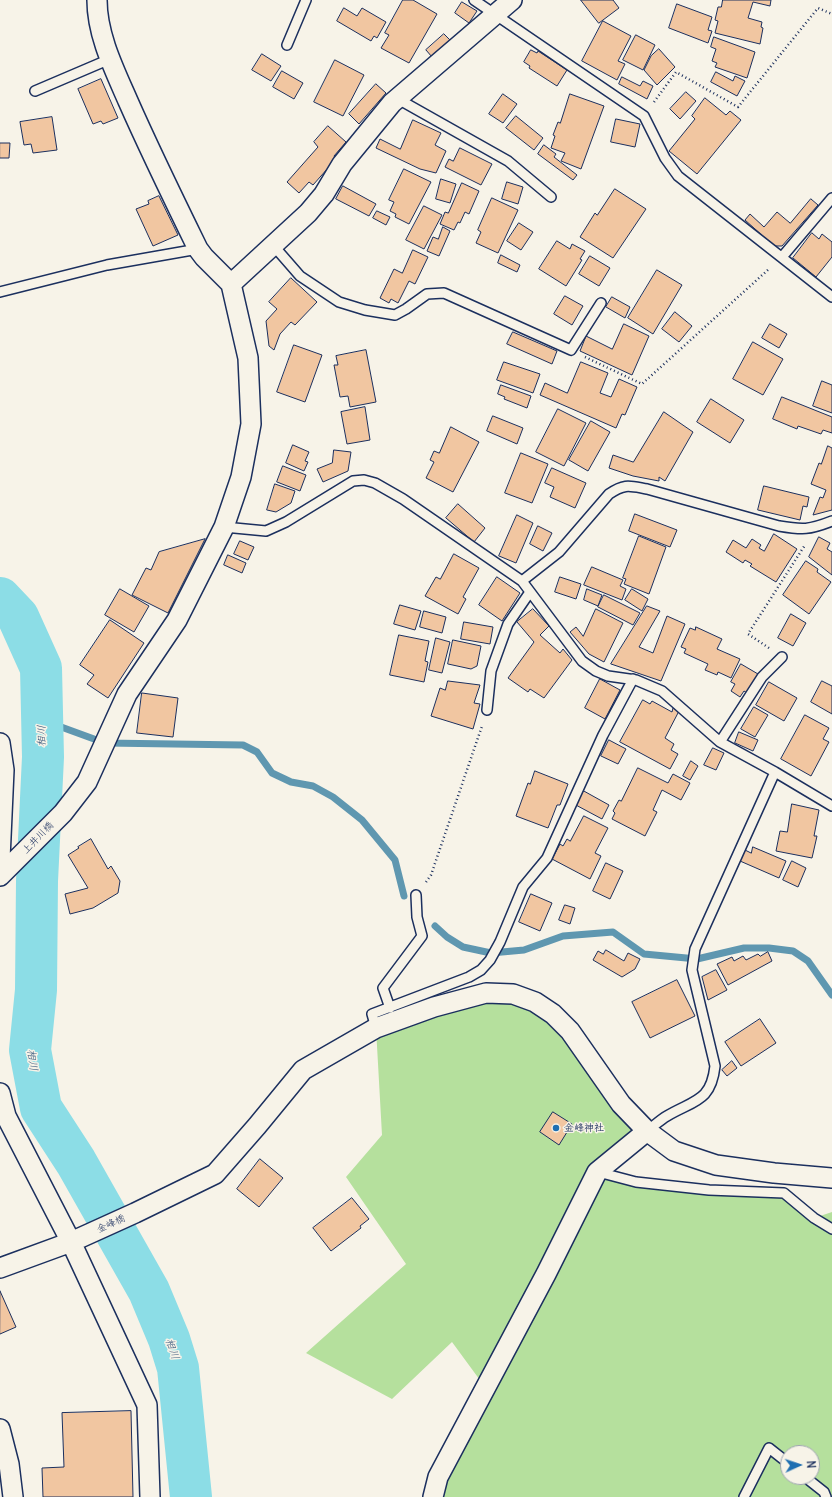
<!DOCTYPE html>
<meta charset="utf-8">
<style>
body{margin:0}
#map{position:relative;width:832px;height:1497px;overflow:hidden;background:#f7f3e8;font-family:Delius,sans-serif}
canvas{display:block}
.north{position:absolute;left:780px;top:1445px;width:40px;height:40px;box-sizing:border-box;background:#f7f3e8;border:1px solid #9fa5b1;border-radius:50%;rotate:87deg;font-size:11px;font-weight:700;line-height:16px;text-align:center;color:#1b2f5e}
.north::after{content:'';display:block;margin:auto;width:14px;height:18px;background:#1f6fb2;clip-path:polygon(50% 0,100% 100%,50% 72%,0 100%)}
</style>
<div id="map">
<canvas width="832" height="1497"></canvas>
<div class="north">N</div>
</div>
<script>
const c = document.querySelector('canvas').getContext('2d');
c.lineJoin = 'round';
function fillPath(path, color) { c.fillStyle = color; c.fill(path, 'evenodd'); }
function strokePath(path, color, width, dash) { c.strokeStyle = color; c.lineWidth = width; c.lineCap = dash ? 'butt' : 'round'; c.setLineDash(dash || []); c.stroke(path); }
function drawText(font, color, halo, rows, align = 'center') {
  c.font = font + ' Delius,"Klee One",sans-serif'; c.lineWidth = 3; c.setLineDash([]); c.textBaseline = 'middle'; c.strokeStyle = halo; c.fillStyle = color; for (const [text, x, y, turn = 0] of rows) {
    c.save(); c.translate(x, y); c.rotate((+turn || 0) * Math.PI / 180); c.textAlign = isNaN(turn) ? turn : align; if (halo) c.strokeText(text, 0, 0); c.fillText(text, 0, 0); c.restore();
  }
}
const green = new Path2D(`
 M475,996L535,1002L647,1131L597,1171L636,1182L784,1193L814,1218L832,1212V1497H433L485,1387L452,1342L392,1399L306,1353L406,1264L346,1177L382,1135L376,1028ZM788,1453H812V1477H788Z`);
const stream = new Path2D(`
 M42,720L105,743L243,745L257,752L272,773L291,782L313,786L333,797L362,820L395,860L404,896
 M435,926L447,937L463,947L491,953L524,950L563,936L613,932L644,954L697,959L744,948H769L793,951L808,961L832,995`);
const river = new Path2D(`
 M0,598L18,617L41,668L43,757L37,881L36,990L30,1050L41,1108L76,1162L149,1291L169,1339L178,1368L191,1497`);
const building = new Path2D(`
 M403,0H413L437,14L409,63L381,48L389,35L385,33Z
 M581,0H613L619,8L599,23Z
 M723,0H771L770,6L753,2L748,18L762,22L761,27L763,28L760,44L715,33L718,21L715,20L718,7H721Z
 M462,2L477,11L469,23L455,13Z
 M677,4L712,17L708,30L712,31L708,43L669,28Z
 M344,8L357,16L362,8L386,22L377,38L374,36L371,41L337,21Z
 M603,21L631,36L618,61L625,64L617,80L582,61Z
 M444,34L450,40L432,57L426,50Z
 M636,35L655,45L643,70L623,60Z
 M714,37L755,52L747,78L715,67L717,63L712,61L716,49L711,47Z
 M659,49L675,67L657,85L644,70L651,56Z
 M531,50L537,53L538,51L567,70L557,86L529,68L530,66L524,62Z
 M262,54L281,66L271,81L252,70Z
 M335,60L364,75L343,116L314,102Z
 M282,71L303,83L294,99L273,87Z
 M716,72L733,81L735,76L745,81L737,96L711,82Z
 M622,77L640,86L643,81L653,86L647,99L619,84Z
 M101,79L118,118L103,124L101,121L93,124L78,89Z
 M376,84L386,93L359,124L349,114Z
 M686,92L696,101L680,119L670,109Z
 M503,94L517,104L503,123L489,114Z
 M570,94L604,106L581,169L561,161L565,153L551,148L555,136L553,135L558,122L560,123Z
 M705,98L726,115L730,111L741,120L697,174L669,151L695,119L692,116Z
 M516,116L543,138L534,150L506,128Z
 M52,117L57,150L33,153L31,144L24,145L20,122Z
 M616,119L640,124L635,147L611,142Z
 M413,120L441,133L435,145L446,151L436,173L420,169L376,148L380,139L400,149Z
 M328,126L346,142L334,156L336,159L313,185L309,182L299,193L287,182L318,147L314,142Z
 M0,143H10L9,158H0Z
 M544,145L556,154L554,157L577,175L573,180L538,154Z
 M460,148L492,164L481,185L445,167L449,159L453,161Z
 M404,169L431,182L409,224L395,217L396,214L390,211L394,202L389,200Z
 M441,179L456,184L450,203L436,199Z
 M507,182L523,187L518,204L502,199Z
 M462,183L479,191L469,214L465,212L460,223L458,222L454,230L440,224L445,212L448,213Z
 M343,186L376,204L369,216L336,199Z
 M615,189L646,209L613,258L580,237L595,213L597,215Z
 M159,196L178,235L153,246L136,209L149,204L148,201Z
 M492,198L518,210L498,253L476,243L481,232L478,230Z
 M811,199L818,205L782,246H774L745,220L750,214L764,227L777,212L790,223Z
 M424,206L442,215L424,249L406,240Z
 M377,211L390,217L386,225L373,218Z
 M519,223L533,232L521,250L507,241Z
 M443,227L450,231L439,256L427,251L433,237L438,239Z
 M812,233L819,239L822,234L832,242V257L816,277L793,258Z
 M557,241L570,249L572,244L585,251L580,259L582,260L566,286L539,269Z
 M413,250L428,257L415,284L409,281L398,303L391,299L389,303L380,298L394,269L402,273Z
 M501,255L520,265L517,272L498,263Z
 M590,256L610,268L599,286L579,274Z
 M657,270L682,285L653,334L628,318Z
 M291,278L317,302L295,325L291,322L280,334L274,350L269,346L266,321L277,309L269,302Z
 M565,296L583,306L572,325L554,314Z
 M612,297L630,307L625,318L606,307Z
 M675,312L692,326L679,342L662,329Z
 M624,324L649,336L632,375L580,351L586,336L612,349Z
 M770,324L787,334L779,348L762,338Z
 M513,332L557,351L552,364L507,344Z
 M753,342L783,359L763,395L733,379Z
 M294,345L322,355L305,402L277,392Z
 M366,350L376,402L350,407L348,396L340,397L334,365H338L336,356Z
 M504,362L540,374L533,393L497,380Z
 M581,362L608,373L600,393L611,397L619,379L637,387L625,415L622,414L616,428L540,395L545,383L567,393Z
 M822,381L832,385V413L813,406Z
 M501,385L531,396L527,408L504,399L505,397L498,394Z
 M782,397L832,417V433L823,430L821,434L798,426L797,429L773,419Z
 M711,399L744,420L730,443L697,422Z
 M365,407L370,440L347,444L341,412Z
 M558,409L586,423L564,466L536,452Z
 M664,412L693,432L665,481L659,477V481L633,476L609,468L613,455L633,462Z
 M493,416L523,428L517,444L487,431Z
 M591,421L610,432L588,471L569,460Z
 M451,427L479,442L453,492L426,478L434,462L430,460L434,451L439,453Z
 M293,445L309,452L305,461L308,462L304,471L286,463Z
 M828,446L832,448V510L813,515L820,497L823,498L826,490L811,484L819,463L821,464Z
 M334,450L351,452L348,471L323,482L317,469L332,463Z
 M521,453L548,464L532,503L505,493Z
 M283,466L306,475L300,491L277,482Z
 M552,468L586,483L575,508L550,497L554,487L545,483Z
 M275,484L295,491L291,503L276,512L267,510Z
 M764,486L809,497L807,507L803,506L800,520L758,510Z
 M458,504L485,528L474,542L446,518Z
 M635,514L677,530L670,547L629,531Z
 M517,515L533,523L516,563L499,556Z
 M538,526L552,533L543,551L530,544Z
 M774,534L797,549L776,582L750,566L752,564L745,560L743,563L726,552L733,540L746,548L752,539L761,545L759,548L764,551Z
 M639,536L666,547L649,594L624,584L626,579L623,578Z
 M819,537L830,543L827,549L832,552V575L809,557Z
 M205,539L168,613L132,595L146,568L151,570L159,552Z
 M240,541L254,547L248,560L234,554Z
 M454,554L479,568L463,597L466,599L458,614L425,596L436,577L440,579Z
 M228,555L246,563L242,573L224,565Z
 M806,561L818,569L817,572L831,582L809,614L783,595Z
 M592,567L623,580L620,586L626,589L622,600L584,585Z
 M497,577L520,593L502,621L479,605Z
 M560,577L581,584L576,599L555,592Z
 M120,589L149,606L134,632L105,615Z
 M587,589L602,595L598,606L584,600Z
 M632,589L648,599L642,611L625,600Z
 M604,595L640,613L633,625L598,607Z
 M400,605L421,611L415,630L394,624Z
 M647,606L660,611L639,647L653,653L667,616L685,624L661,681L611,664Z
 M533,609L549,626L540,635L560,653L563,649L572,660L544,698L530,689L528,692L508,678L534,642L517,622Z
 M596,609L623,623L604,662L589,654L570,632L576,627L583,636Z
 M424,611L446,617L442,633L420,627Z
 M791,614L806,623L793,646L778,638Z
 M110,620L144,643L108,698L87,684L94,675L80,665Z
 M464,622L493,627L490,644L461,639Z
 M696,627L722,639L717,649L740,659L731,678L718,672L717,675L705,670L708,664L684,653L686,649L681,647L690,628L695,630Z
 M399,635L429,641L425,661L428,662L424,682L390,675Z
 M436,638L450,642L442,673L429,670Z
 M453,640L481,646L477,666L471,669L448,664Z
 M741,664L758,674L747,693L744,691L740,697L731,691L735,684L731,682Z
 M600,679L620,690L605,719L585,708Z
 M448,681L480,685L474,703L480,704L473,729L431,716L440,688L445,690Z
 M822,681L832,686V714L811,702Z
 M769,682L797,698L784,721L756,705Z
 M142,693L178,698L173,737L137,733Z
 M643,700L650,704L652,701L672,712L673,708L679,711L665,738L674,744L671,750L678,754L670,769L620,742Z
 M754,707L768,715L755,737L741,729Z
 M805,715L829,728L823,739L829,742L811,776L781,759Z
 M739,732L758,740L753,751L735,743Z
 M609,740L626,749L618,764L601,756Z
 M713,748L724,753L716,770L704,765Z
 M691,761L698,766L690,780L683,776Z
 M638,768L668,783L673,774L690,783L681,800L662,790L653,810L657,812L645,836L612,819L615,813L613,811L619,800L621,801Z
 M535,771L568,784L560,805H557L548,828L516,816L528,783L530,784Z
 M582,790L609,805L602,819L574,804Z
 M792,804L819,810L814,836H817L812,858L776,851L780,831L787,832Z
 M584,816L608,828L595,853L601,856L590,879L552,859L560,844L563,846L567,839L570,841Z
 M91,839L108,869L111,866L120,881L118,893L93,908L70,914L65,894L88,888L68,855L79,848L78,847Z
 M753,847L786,861L779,878L740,861L745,850L751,853Z
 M792,861L806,868L798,887L783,880Z
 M606,863L623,871L610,899L593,891Z
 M531,894L552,903L540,931L519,922Z
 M565,905L575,908L570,924L559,920Z
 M606,950L624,961L628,953L640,959L635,969L622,977L593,960L598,951L603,954Z
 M768,952L772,961L728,985L717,964L732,957L734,961L743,956L746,960L758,954L760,956Z
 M716,970L727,990L708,1000L702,977Z
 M677,980L695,1016L650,1038L632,1002Z
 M760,1019L776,1043L741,1066L725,1042Z
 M732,1061L737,1068L727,1076L722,1070Z
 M553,1112L572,1124L559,1145L540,1132Z
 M260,1159L283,1178L259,1207L237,1189Z
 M352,1198L369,1219L360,1226L361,1228L331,1251L313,1228Z
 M0,1291L16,1327L0,1334Z
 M131,1411L133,1497H43L42,1468L64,1467L62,1413Z`);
const path = new Path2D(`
 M654,102L676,72L738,107L818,8L832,14
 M585,357L642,384L770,268
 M769,648L748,634L805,545
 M426,882L431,875L482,726`);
const lane = new Path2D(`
 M474,0L644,116L665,158L678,176L832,297
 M287,45L306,0
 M35,91L110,59
 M398,99L508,161L551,197
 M273,245L300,276L339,302L365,310L395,315L406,309L427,294L444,293L571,350L601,303
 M782,257L832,198
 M0,292L107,265L198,249
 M224,527L266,531L286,522L353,481L364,480L375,483L403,499L522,581L582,661L596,671L608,676L636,680L662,691L720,742L775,772L832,806
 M522,581L559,552L609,494C625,483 630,486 647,489L779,526C803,530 809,530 832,521
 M487,710L491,671L508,624L530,592
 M720,742L762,677L782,657
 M390,1008L383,988L422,936L417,917L416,895
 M376,1028L372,1014L469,977L481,970L490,960L500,942L523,887L547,858L603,735L633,679
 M647,1131C654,1126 660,1120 667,1116C694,1100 711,1102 715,1066L692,970L695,949L775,772
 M598,1172L636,1182L709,1190L784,1193L814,1218L832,1229
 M805,1477L824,1492L826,1497
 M744,1497L769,1448L788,1463`);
const street = new Path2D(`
 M231,284L308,213L324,194L342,164L392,103L512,0
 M0,743L4,770L0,859
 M0,876L63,813L87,782L127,694L177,620L224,527L241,477L251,424L248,358L231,284L204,257L198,249C174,200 150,151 128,101C114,69 97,35 97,0
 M0,1093L6,1116L71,1242L147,1405L150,1497
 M0,1268L71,1242L135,1213L215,1174L257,1126L303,1070L376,1028L434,1007L486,993L513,994L535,1002L553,1014L570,1031L621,1104L647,1131
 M0,1429L9,1464L13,1497
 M433,1497L438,1477L546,1274L597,1172L647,1131L674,1151L716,1165L774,1173L832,1178`);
const markers = [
 [556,1128,4,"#1f6fb2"]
];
const streetNames = [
 ["上井川橋",38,838,-46],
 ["金峰橋",111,1224,-24]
];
const poiNames = [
 ["金峰神社",564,1128]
];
const waterNames = [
 ["相川",42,736,-91],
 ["相川",32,1060,83],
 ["相川",172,1349,71]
];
fillPath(green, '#b5e09d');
strokePath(stream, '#5f97b0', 7);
strokePath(river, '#8cdde6', 42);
fillPath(building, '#f1c6a1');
strokePath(building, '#1b2f5e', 1);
strokePath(lane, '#1b2f5e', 12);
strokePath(street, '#1b2f5e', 22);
strokePath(path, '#1b2f5e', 2.5, [1, 3]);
strokePath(lane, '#f7f3e8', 9);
strokePath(street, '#f7f3e8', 19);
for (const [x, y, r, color] of markers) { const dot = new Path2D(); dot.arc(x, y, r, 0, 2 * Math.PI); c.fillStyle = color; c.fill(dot); strokePath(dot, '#f7f3e8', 1.5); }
drawText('10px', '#1b2f5e', '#f7f3e8', streetNames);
drawText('bold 10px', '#1b2f5e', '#f7f3e8', poiNames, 'left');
drawText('italic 11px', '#325279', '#f7f3e8', waterNames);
</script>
